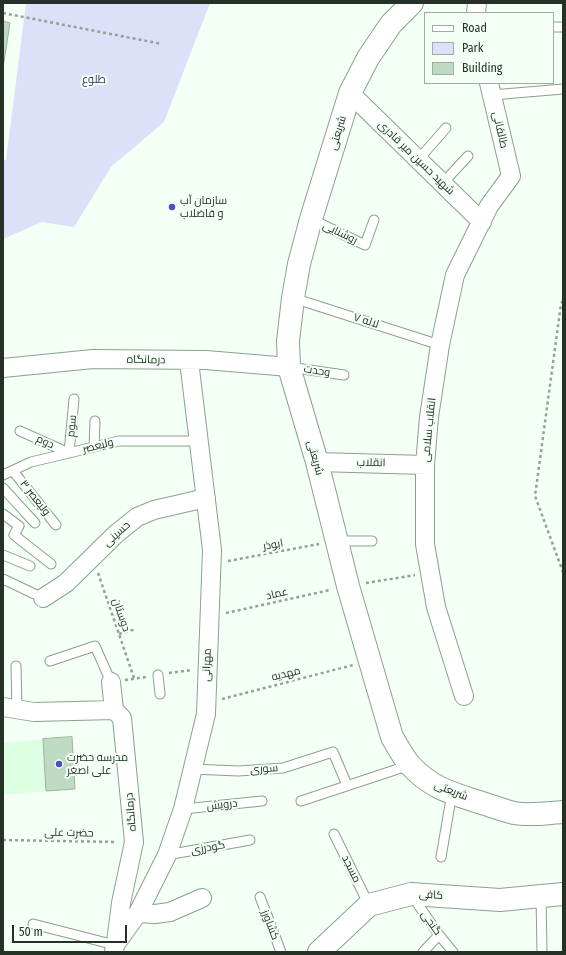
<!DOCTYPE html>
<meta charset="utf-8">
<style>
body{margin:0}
#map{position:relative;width:566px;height:955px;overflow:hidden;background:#f4fff5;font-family:"Fira Sans Condensed",sans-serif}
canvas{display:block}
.frame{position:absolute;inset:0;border:4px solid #253027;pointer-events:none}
.legend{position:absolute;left:424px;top:12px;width:130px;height:72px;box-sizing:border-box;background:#f4fff5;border:1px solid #a1aca3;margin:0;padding:5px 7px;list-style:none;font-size:12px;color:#253027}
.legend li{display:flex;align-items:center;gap:8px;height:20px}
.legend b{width:20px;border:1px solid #a1aca3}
.scale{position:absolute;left:12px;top:925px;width:115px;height:18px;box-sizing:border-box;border:2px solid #253027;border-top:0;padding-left:5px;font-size:12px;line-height:14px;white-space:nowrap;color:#253027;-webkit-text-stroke:3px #f4fff5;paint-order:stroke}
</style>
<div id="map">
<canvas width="566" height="955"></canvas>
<div class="frame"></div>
<ul class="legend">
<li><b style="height:5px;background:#fff"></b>Road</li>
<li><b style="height:11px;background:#dce1f9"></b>Park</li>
<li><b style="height:11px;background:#bfdac2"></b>Building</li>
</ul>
<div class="scale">50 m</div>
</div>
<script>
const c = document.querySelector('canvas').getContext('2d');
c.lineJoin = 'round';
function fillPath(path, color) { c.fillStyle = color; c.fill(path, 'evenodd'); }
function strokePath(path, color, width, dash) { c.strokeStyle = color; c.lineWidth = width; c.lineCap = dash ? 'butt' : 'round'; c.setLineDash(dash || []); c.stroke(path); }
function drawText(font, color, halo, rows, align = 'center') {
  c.font = font + ' "Fira Sans Condensed",Cairo,sans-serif'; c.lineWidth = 4; c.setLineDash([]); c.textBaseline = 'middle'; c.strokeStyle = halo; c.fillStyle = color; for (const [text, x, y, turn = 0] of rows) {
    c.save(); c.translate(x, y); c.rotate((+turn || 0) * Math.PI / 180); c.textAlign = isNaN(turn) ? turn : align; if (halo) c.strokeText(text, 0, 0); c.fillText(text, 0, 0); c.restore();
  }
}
const built = new Path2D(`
 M43,739L46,791L3,795V743Z`);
const green = new Path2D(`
 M26,3H210L164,122L111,167L74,227L42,222L3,239V160H6Z`);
const building = new Path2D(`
 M3,21L10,23L3,68Z
 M72,737L75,789L46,791L43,739Z`);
const path = new Path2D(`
 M3,13L162,44
 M563,301L561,304L535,496L563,572
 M228,561L319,544
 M98,573L134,678
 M366,583L415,575
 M226,613L330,590
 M119,634L136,629
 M169,673L192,670
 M125,680L146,677
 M222,699L353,665
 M3,840L117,842`);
const service = new Path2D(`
 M553,27H563
 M492,95L563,89
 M418,160L446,128
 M442,184L468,156
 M311,219L365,245L374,220
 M293,298L440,345
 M289,367L344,375
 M20,431L69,453L74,399
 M94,447L95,421
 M13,471L56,525
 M3,475L31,462L119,441H198
 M3,488L35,523
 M3,514L19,526L14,535L51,564
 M337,541H372
 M3,555L30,566
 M3,579L43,598
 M50,661L95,646L111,682
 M16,666L17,709
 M158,675L160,694
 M192,769L238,771L283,768L333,752L347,785
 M301,801L410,765
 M183,809L262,801
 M334,834L369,905
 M167,855L250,840
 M441,857L452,793
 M260,897L281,952
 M413,897L439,935L453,952
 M541,897L542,952
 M33,924L115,945
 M423,952L439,935`);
const minor = new Path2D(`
 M476,13L477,3
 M350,93L482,222
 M3,368L93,359L206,360L289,367
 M317,462L425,465
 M43,598L66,583L116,534L137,517L154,510L206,498
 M111,682L114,710L122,718L134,842L121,903L116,942
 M464,696L436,607L425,544V465L429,417L440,345L455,275L489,206L511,176L489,83
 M3,707L34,712L114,710
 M138,913L155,914L170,912L202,898
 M114,952L115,945L138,913L167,855L183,809L206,714L212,550L189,361`);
const tertiary = new Path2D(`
 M412,3L391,24L368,58L350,93L311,219L299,264L293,298L288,341L289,367L317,462L348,586L392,737C398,747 403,757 410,765C433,790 455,794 485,804C495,807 505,811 514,813C530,816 547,813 563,812
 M319,952L369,905L411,894L500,900L563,894`);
const markers = [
 [172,207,4,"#504ec4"],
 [59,764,4,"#504ec4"]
];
const parkNames = [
 ["طلوع",94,80]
];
const streetNames = [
 ["طالقانی",500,130,77],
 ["شریعتی",338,133,-73],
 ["شهید حسین میر قادری",416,158,44],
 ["روشنایی",340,233,26],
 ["لاله ۷",366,321,18],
 ["درمانگاه",146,360,1],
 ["وحدت",317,371,9],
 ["سوم",72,426,-85],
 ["انقلاب سلامی",429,430,-84],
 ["دوم",45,442,24],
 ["ولیعصر",98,446,-14],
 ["شریعتی",315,458,75],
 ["انقلاب",371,463,1],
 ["ولیعصر ۳",35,498,52],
 ["حسینی",117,534,-42],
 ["ابوذر",273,545,-10],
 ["عماد",277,594,-13],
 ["دوستان",121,615,71],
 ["مهرانی",207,665,-88],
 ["مهدیه",286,674,-14],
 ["سوری",264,769,-4],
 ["شریعتی",451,791,22],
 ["درویش",222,805,-6],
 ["درمانگاه",131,812,-95],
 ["حضرت علی",69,833,1],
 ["گودرزی",208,848,-10],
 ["مسجد",351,869,64],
 ["کافی",431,895,4],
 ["گنجی",431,923,55],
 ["کشاورز",270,925,69]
];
const poiNames = [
 ["سازمان آب",180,201],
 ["و فاضلاب",180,214],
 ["مدرسه حضرت",67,758],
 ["علی اصغر",67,771]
];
fillPath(built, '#ddffe1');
fillPath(green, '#dce1f9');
fillPath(building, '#bfdac2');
strokePath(building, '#9ab39d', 1);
strokePath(service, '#89a28c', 11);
strokePath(minor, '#89a28c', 20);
strokePath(tertiary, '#89a28c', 24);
strokePath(path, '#95a096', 2.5, [3, 3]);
strokePath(service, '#fff', 9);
strokePath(minor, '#fff', 18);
strokePath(tertiary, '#fff', 22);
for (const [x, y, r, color] of markers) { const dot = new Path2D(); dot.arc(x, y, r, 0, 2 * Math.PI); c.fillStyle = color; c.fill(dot); strokePath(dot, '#f4fff5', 1.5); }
drawText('11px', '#2e315d', '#f4fff5', parkNames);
drawText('11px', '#253027', '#f4fff5', streetNames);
drawText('11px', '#253027', '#f4fff5', poiNames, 'left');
</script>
